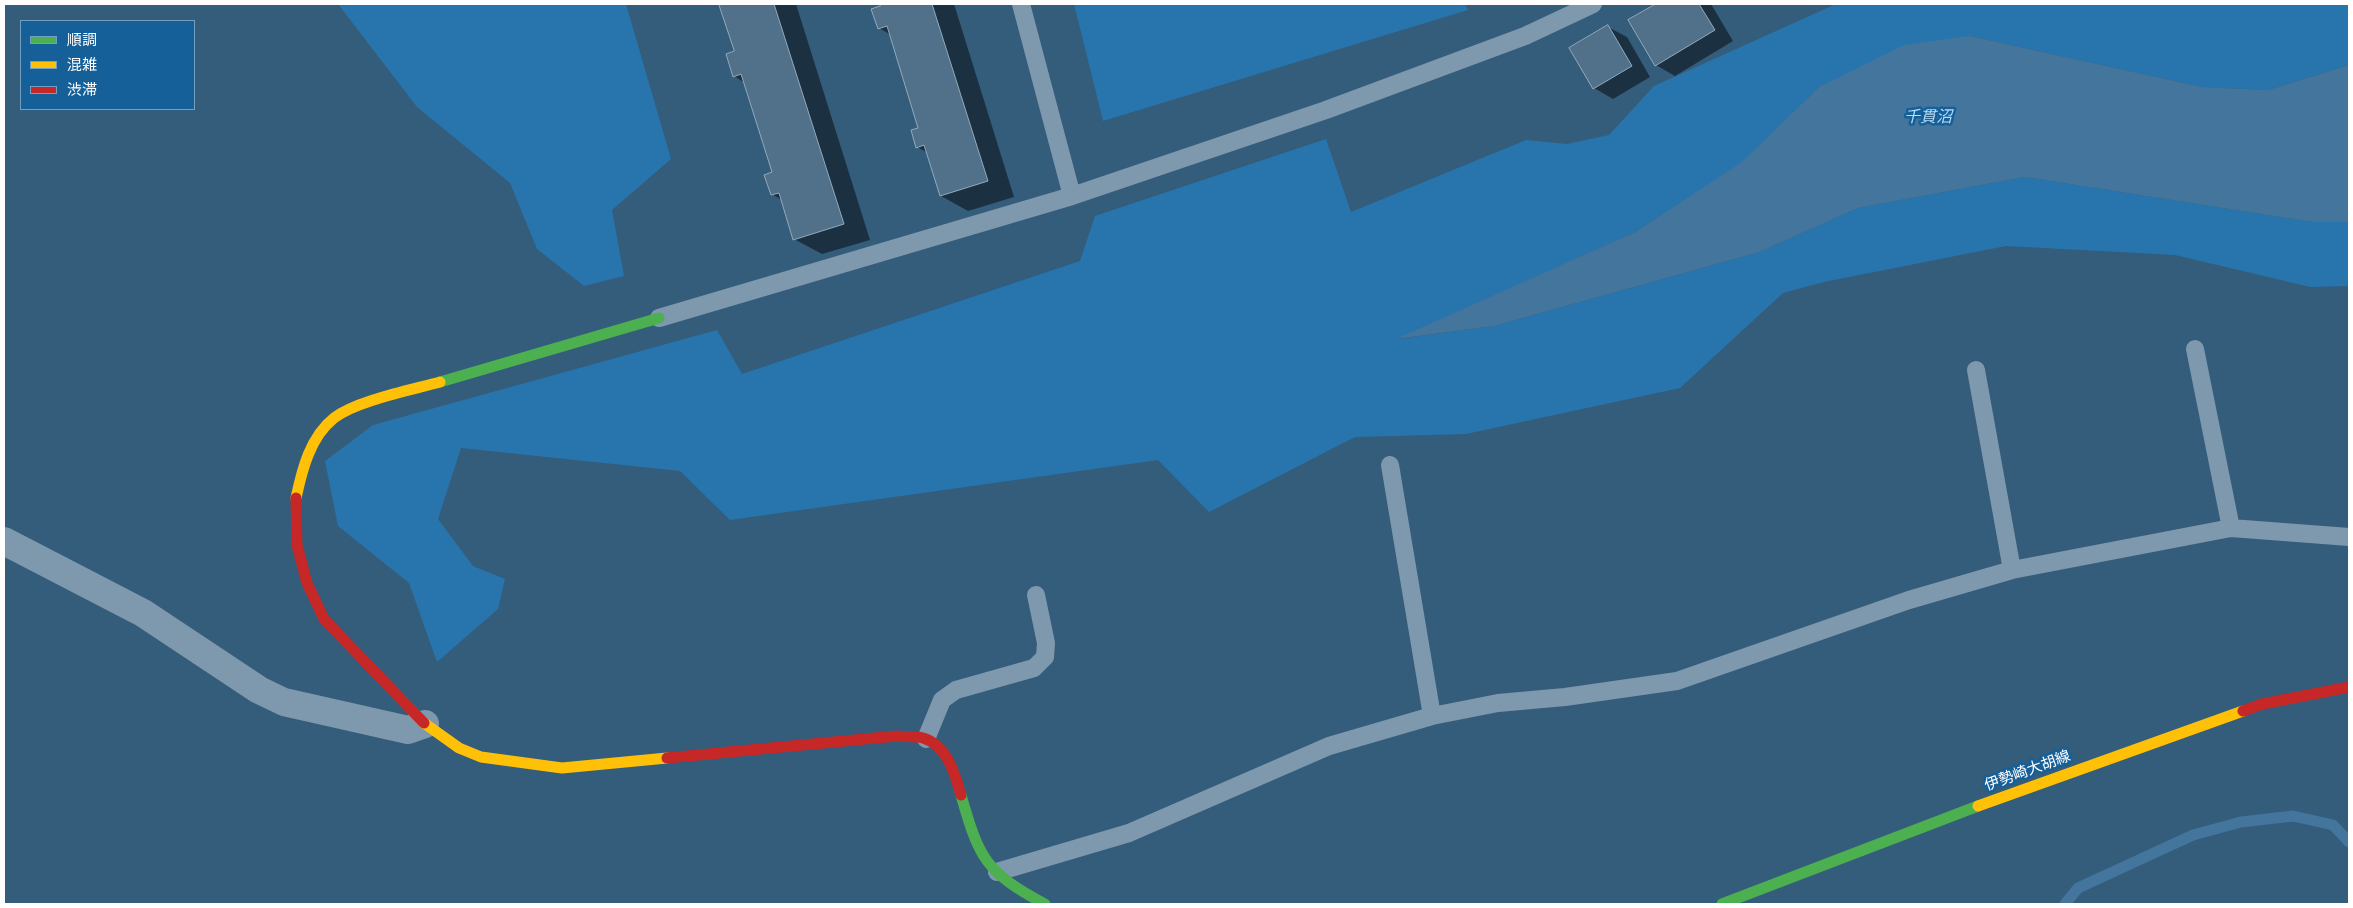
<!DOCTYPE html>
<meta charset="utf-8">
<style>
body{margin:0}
#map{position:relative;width:2353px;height:908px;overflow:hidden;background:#345c7b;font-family:"Source Sans 3","Noto Sans JP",sans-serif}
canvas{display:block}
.frame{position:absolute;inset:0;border:5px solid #fff;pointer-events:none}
.legend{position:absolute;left:20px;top:20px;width:175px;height:90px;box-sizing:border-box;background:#166099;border:1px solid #73a0c2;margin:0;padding:6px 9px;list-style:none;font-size:15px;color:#fff}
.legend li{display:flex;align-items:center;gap:10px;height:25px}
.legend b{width:25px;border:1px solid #73a0c2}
</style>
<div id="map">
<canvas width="2353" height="908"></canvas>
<div class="frame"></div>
<ul class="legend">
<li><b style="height:6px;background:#4caf50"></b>順調</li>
<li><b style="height:6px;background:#ffc107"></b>混雑</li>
<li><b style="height:6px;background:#c62828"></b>渋滞</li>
</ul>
</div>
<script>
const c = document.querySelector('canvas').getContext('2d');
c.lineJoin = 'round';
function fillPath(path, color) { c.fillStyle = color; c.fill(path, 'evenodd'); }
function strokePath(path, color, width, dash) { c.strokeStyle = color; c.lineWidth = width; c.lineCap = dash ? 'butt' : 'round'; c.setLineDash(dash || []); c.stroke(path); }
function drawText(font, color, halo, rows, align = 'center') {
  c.font = font + ' "Source Sans 3","Noto Sans JP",sans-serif'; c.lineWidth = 5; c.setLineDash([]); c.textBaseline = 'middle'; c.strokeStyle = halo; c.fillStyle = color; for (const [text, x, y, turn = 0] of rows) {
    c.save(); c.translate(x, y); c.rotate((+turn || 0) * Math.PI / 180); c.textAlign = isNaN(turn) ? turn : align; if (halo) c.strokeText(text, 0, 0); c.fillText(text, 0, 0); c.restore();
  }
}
const green = new Path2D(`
 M338,4H626L671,159L612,210L624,276L584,286L537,249L510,183L417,107Z
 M1074,4H1465L1468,10L1103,121Z
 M1836,4H2349V65L2268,90L2202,87L1970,36L1819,87L1743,162L1637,231L1398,339L1494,326L1760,252L1858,208L2025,177L2312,222H2349V286L2310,287L2175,255L2006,246L1935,260L1824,282L1783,293L1680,388L1466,434L1355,437L1209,512L1158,460L730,520L680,471L461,448L438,519L473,566L505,579L498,609L437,662L409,583L338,526L325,461L373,425L717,330L742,374L1080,261L1095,216L1326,139L1351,212L1526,140L1567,144L1609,135L1654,86Z`);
const water = new Path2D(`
 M1970,36L2202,87L2268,90L2349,65V222H2312L2025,177L1858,208L1760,252L1494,326L1396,339L1637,231L1742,162L1819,87L1904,45Z`);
const shadow = new Path2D(`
 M721,4H796L870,240L822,254L794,239L783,201L772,194L774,173L745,83L734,76L736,52Z
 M881,4H954L1014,197L968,211L941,196L928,153L917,147L920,128L891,35L879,28Z
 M1658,4H1711L1733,41L1675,76L1656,65L1630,20Z
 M1608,27L1627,37L1650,77L1613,99L1594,88L1571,49Z`);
const stream = new Path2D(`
 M2065,904L2078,888L2193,835L2241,822L2293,816L2333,825L2349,842`);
const building = new Path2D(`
 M719,4H774L844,224L793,240L779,193L771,195L764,175L772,172L741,74L733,77L726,54L734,51Z
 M880,4H932L988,181L940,196L924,145L916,148L911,130L918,128L887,26L878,29L871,9L880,6Z
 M1656,4H1699L1715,30L1655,66L1628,20Z
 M1608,25L1632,66L1593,89L1569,48Z`);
const lane = new Path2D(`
 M1021,4L1072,196
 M659,318L1072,196L1326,110L1525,36L1593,4
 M2195,349L2231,528
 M1976,370L2012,570
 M1390,465L1432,716
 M926,739L942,700L956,690L1034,668L1045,657L1046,643L1036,595
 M997,872L1129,833L1329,746L1432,716L1498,703L1565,697L1677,681L1909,600L2012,570L2231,528L2349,537`);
const street = new Path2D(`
 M4,541L143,613L259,690L284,702L408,730L425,724`);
const fast = new Path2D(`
 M440,382L659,318
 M961,795C979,858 985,872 1045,904
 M1722,904L1978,806`);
const slow = new Path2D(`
 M296,498C302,470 310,437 334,418C356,401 411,390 440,382
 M424,723L459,748L481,757L562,768L667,758
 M1978,806L2243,711`);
const jam = new Path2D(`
 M296,498L297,545L307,583L324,619L424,723
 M2243,711L2262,704L2349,687
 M667,758L896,736C905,737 915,736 923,738C947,745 955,774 961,795`);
const streetNames = [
 ["伊勢崎大胡線",2028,772,-20]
];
const waterNames = [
 ["千貫沼",1928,118]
];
fillPath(green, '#2875ad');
fillPath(water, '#43759d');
fillPath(shadow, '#0007');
strokePath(stream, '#43759d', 11);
fillPath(building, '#51718a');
strokePath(building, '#93a9ba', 1);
strokePath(lane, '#7e98ad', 18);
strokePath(street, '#7e98ad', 28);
strokePath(fast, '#4caf50', 11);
strokePath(slow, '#ffc107', 11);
strokePath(jam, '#c62828', 11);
drawText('15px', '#fff', '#166099', streetNames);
drawText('italic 16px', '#b7ddf8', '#166099', waterNames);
</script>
